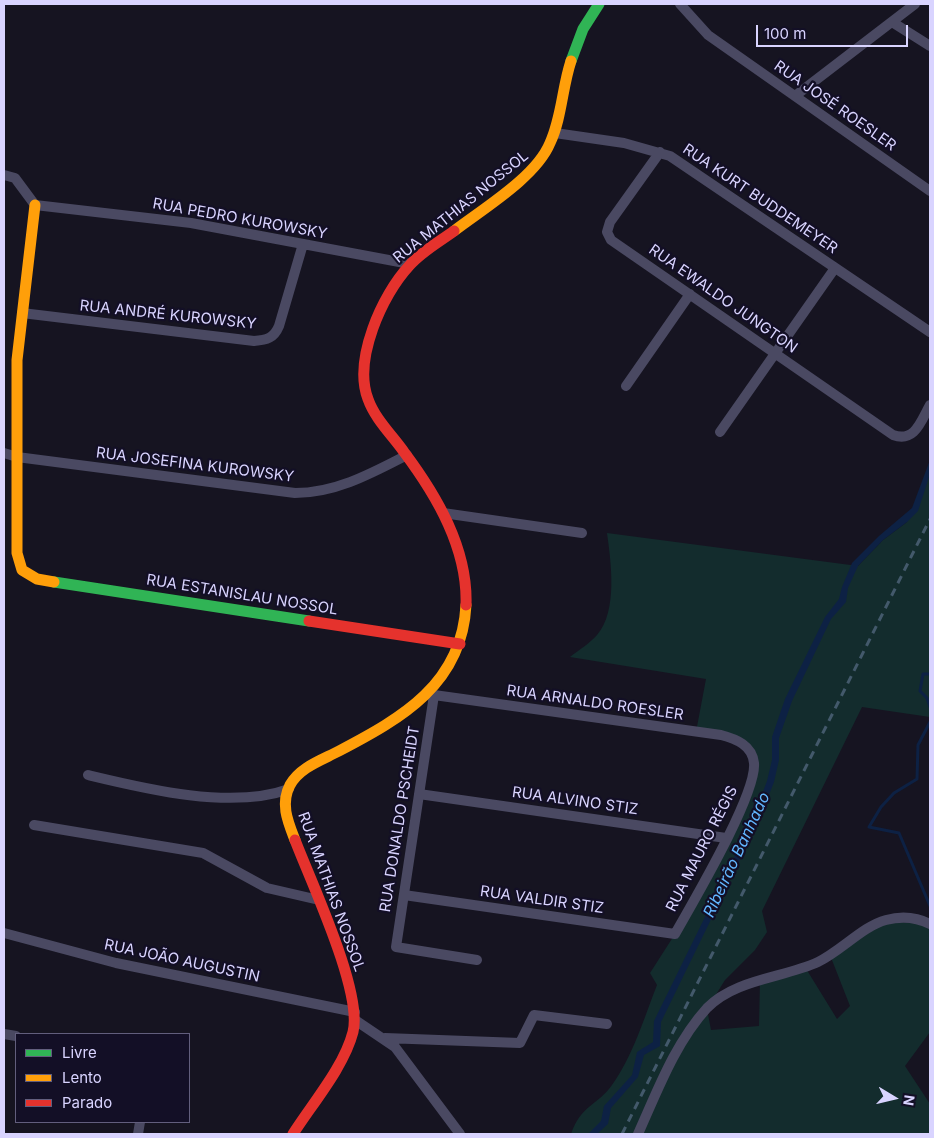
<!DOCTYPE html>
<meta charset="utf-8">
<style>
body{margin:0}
#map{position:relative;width:934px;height:1138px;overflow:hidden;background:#161421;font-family:Inter,sans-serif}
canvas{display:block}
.frame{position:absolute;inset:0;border:5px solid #d9d4ff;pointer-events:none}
.legend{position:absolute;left:15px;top:1033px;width:175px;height:90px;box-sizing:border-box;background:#130f26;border:1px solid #625e7d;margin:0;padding:6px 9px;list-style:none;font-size:15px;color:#d9d4ff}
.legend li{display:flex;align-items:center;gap:10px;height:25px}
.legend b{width:25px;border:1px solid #625e7d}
.north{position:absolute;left:869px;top:1073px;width:50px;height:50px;-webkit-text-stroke:4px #130f26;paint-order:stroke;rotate:99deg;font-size:14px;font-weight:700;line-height:20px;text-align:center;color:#d9d4ff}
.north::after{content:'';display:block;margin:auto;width:18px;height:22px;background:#d9d4ff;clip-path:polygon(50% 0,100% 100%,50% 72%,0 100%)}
.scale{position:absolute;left:756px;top:25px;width:152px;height:22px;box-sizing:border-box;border:2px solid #d9d4ff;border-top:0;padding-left:6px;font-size:15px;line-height:18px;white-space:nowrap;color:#d9d4ff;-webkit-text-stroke:4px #130f26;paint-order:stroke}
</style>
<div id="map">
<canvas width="934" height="1138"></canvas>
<div class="frame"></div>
<ul class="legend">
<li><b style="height:6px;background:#30b455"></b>Livre</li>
<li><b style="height:6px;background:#ff9f0a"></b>Lento</li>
<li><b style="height:6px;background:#e5322d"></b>Parado</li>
</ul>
<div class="north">N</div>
<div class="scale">100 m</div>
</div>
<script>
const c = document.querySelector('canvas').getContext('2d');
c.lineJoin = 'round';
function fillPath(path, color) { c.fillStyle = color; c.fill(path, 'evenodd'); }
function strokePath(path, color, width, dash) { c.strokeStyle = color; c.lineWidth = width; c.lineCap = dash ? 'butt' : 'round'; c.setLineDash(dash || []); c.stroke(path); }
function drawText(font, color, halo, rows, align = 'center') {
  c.font = font + ' Inter,sans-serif'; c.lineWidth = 4.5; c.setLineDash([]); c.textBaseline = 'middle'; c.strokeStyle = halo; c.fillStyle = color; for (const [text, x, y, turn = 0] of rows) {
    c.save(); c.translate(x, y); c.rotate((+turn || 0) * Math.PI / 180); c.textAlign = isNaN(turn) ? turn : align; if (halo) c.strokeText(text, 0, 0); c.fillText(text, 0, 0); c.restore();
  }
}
const green = new Path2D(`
 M930,474V717L862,707L762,911L767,932L755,950L725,980L707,1009L711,1030L759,1026L760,981L805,967L837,1019L850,1006L830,955L883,921L930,924V1032L905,1066L930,1104V1134H571C581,1105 597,1106 612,1085C633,1056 644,1018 657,985L650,973L675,934L751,784L748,748L696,732L706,679L570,657C579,650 590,643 597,635C618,611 611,562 607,533L858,566L883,540L907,522Z`);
const water = new Path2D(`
 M930,460V474L918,511L907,522L883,540L858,566L848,588L846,602L831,619L792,701L779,738V760L774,782L758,823L661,1022L660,1046L644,1055L638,1077L611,1108L608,1124L597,1134H588L601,1121L604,1106L632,1075L637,1052L653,1042L654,1021L752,821L767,781L772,760V737L785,699L825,617L839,599L842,587L852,563L879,536L912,508Z`);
const stream = new Path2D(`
 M930,674H923L920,691L927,698L930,707
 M930,722L918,745L917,779L894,793L881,807L869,827L899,833L930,906`);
const street = new Path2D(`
 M680,4L708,35L930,191
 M892,22L930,46
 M795,96L915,4
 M555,133L624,143L670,156L930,332
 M660,152L610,222L607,232L611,240L893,435C915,443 921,421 930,405
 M4,175L15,178L35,205L191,223L410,264
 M22,313L254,341C267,340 274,338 279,326L303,244
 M626,386L690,294
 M720,432L835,268
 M4,453L17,457L295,493C336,493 372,473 407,455
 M443,513L582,533
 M434,695L396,947L477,960
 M88,775C146,789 232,810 289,789
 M419,794L726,838
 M34,825L203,853L267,888L319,900
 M404,895L675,934C693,902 757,794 754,763C752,745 736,739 721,735L434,695L429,692
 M4,933L116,963L355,1012
 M355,1020L395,1047L460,1134
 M4,1034L16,1036
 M385,1038L520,1043L534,1015L607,1024
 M138,1134L140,1122
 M638,1134C657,1092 675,1043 707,1008C735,979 783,978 818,962C841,951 863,926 886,920C901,916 916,917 930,924`);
const fast = new Path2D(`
 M571,61L583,29L599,4
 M54,582L309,621`);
const slow = new Path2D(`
 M35,205L17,360V553L22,570L37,579L54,582
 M454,231C484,208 536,177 550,143C562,117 562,88 571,61
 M295,840C288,822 280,804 290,785C300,767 322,760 339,751C402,718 462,684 466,605`);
const jam = new Path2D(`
 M454,231C439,242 421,252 409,266C382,295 353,360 368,399C375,419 392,435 404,452C437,496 468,549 466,605
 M309,621L460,644
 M293,1134C312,1104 344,1067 353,1032C363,992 311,882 295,840`);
const rail = new Path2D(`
 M622,1134L930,519`);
const streetNames = [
 ["RUA JOSÉ ROESLER",835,106,35],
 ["RUA KURT BUDDEMEYER",760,199,34],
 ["RUA MATHIAS NOSSOL",461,207,-39],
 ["RUA PEDRO KUROWSKY",240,219,10],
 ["RUA EWALDO JUNGTON",723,299,35],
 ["RUA ANDRÉ KUROWSKY",168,315,6],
 ["RUA JOSEFINA KUROWSKY",195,465,7],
 ["RUA ESTANISLAU NOSSOL",242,595,9],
 ["RUA ARNALDO ROESLER",595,703,8],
 ["RUA ALVINO STIZ",575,801,8],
 ["RUA DONALDO PSCHEIDT",400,819,-81],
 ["RUA MAURO RÉGIS",702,849,-63],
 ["RUA MATHIAS NOSSOL",331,892,70],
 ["RUA VALDIR STIZ",542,900,8],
 ["RUA JOÃO AUGUSTIN",182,961,12]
];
const waterNames = [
 ["Ribeirão Banhado",737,855,-65]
];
fillPath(green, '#132c2d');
fillPath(water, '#0d2144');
strokePath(stream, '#0d2144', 3);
strokePath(street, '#4a4962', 10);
strokePath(fast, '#30b455', 11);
strokePath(slow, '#ff9f0a', 11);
strokePath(jam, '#e5322d', 11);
strokePath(rail, '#43596b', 3, [8, 6]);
drawText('15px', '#d9d4ff', '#130f26', streetNames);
drawText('italic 16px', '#62b6ff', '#130f26', waterNames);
</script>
